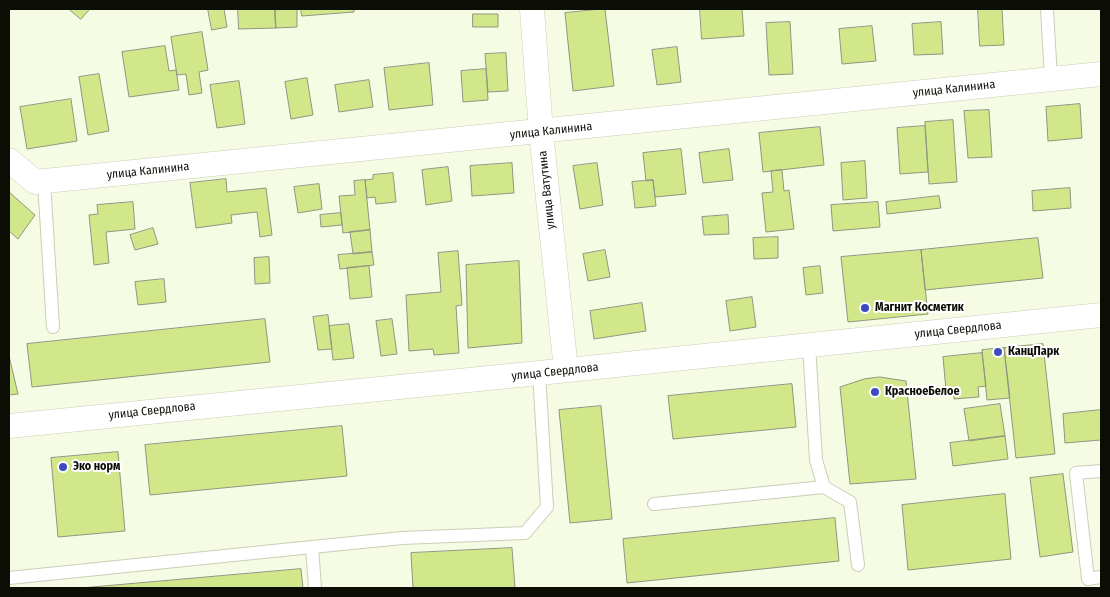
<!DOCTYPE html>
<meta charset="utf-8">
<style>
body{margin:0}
#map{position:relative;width:1110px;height:597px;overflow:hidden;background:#f6fce4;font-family:"Fira Sans Condensed",sans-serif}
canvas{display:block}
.frame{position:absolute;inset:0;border:10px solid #0c0e06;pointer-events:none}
</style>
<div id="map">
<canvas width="1110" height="597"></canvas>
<div class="frame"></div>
</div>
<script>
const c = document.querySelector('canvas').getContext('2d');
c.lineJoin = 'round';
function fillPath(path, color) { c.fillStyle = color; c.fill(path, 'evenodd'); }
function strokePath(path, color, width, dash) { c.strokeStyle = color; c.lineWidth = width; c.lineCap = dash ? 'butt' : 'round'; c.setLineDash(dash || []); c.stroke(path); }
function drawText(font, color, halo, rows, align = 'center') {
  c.font = font + ' "Fira Sans Condensed",sans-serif'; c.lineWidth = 4; c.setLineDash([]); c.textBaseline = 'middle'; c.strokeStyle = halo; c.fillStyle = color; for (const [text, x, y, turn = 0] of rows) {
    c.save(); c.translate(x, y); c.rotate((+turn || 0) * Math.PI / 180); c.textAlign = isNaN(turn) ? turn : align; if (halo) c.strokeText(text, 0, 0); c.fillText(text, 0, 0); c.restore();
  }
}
const building = new Path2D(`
 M69,9H90L81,19Z
 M208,9H224L227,27L212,30Z
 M238,9H275L276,28L239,29Z
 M275,9H297V27L276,28Z
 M301,9H354V12L302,16Z
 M605,9L614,86L573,91L565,13Z
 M700,9H742L744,36L702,39Z
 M978,9H1002L1004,45L980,46Z
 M473,14H498V27H473Z
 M790,22L793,74L769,75L766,23Z
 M941,22L943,54L914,55L912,24Z
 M872,26L876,61L842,64L839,29Z
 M202,32L208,70L199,72L202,93L189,95L186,74L177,75L171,37Z
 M165,46L169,71L176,70L179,90L129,97L122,52Z
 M677,47L681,82L657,85L652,50Z
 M506,53L508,91L488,92L485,54Z
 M429,63L433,105L389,110L384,68Z
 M486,69L488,100L463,102L461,71Z
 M99,74L109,131L88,135L79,77Z
 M307,78L313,115L291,119L285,82Z
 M369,80L373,107L339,112L335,85Z
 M239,81L245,124L217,128L210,85Z
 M71,99L77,141L27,149L20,107Z
 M1080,104L1082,138L1048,141L1046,107Z
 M989,110L992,157L968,158L964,111Z
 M953,120L957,182L929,184L925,122Z
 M925,126L928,172L900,174L897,128Z
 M820,127L824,165L763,172L759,133Z
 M681,149L686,194L655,197L653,180L646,181L643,153Z
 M729,149L733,180L703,183L699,153Z
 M865,161L867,198L843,200L841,163Z
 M512,163L514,193L472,196L470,166Z
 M597,163L603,205L580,209L573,166Z
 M448,167L452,201L426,205L422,170Z
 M782,170L784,191L789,190L794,229L766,232L762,193L773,192L771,171Z
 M393,173L396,202L376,204L375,197L367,198L365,180L373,179V175Z
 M226,179L227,192L266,188L272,235L260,237L257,212L231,215L232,223L196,228L190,183Z
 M365,180L370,230L343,233L339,196L355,195L354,181Z
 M653,180L656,206L635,208L632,182Z
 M319,184L322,209L298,213L294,187Z
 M1070,188L1071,208L1033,211L1032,191Z
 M9,192L35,215L18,239L9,231Z
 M939,196L941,208L887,214L886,202Z
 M133,202L135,229L106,232L109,263L94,265L89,215L98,214L97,205Z
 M878,202L880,227L833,231L831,205Z
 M341,213L342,225L321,227L320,215Z
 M728,215L729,234L704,235L702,217Z
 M153,228L158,244L135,250L130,235Z
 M370,230L372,252L353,254L350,232Z
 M778,237V258L754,259L753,238Z
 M1038,238L1043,278L925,290L921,250Z
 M605,250L610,277L588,281L583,254Z
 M921,250L928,314L848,322L841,257Z
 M458,251L462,305L456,306L459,353L434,355L433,349L409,351L406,295L441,292L438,253Z
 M372,252L374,265L340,269L338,255Z
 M269,257L270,283L255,284L254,258Z
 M519,261L522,343L468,348L466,265Z
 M369,266L372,297L350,299L347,268Z
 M820,266L823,293L806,295L803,268Z
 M164,279L166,302L138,305L135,282Z
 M752,297L756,327L730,331L726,301Z
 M642,303L646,331L594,339L590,311Z
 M328,315L332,349L318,350L313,317Z
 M265,319L270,362L32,387L27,344Z
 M392,319L397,354L381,356L376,321Z
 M349,324L354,358L333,360L329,326Z
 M1043,344L1055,454L1016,458L1004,348Z
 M1004,348L1010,398L987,400L982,350Z
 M982,353L986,386L978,387L979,397L954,399L953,389L946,390L943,357Z
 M9,356L18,394L9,395Z
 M880,377L906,381L916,479L850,484L840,387L864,379Z
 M792,384L796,427L673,439L668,396Z
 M1000,404L1005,436L969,441L964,409Z
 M601,406L612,519L570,523L559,410Z
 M1101,410V440L1065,443L1063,414Z
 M342,426L347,476L150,495L145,445Z
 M1005,436L1008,459L953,466L950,443Z
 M118,452L125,531L58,537L51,458Z
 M1063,474L1073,552L1040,557L1030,478Z
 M1005,494L1011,559L908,570L902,505Z
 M835,518L839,561L627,583L623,539Z
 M512,548L515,588H413L411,553Z
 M301,569L303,588H81Z`);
const service = new Path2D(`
 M1047,9L1051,79
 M44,182L53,327
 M809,345L816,460L824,487L850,502L858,565
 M1101,471L1076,473L1088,579L1101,577
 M654,504L824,487
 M312,547L402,538L525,533L547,507L539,373
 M9,578L312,547L315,588`);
const minor = new Path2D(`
 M532,9L541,132L566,370
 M9,160L35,182L1101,74
 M9,426L539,373L1101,315`);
const markers = [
 [865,308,5,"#3e4abe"],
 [998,352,5,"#3e4abe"],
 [875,392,5,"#3e4abe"],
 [63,467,5,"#3e4abe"]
];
const streetNames = [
 ["улица Калинина",954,89,-6],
 ["улица Калинина",551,131,-6],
 ["улица Калинина",148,171,-6],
 ["улица Ватутина",547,190,-96],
 ["улица Свердлова",958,330,-6],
 ["улица Свердлова",555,372,-6],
 ["улица Свердлова",152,411,-6]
];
const poiNames = [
 ["Магнит Косметик",875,308],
 ["КанцПарк",1008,352],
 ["КрасноеБелое",885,392],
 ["Эко норм",73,467]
];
fillPath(building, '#d2e789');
strokePath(building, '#909680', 1);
strokePath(service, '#c9cfb8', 14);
strokePath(minor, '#c9cfb8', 25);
strokePath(service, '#fff', 12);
strokePath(minor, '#fff', 24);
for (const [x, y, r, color] of markers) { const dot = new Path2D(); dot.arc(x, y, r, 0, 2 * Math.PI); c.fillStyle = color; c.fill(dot); strokePath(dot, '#fff', 2); }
drawText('12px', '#0c0e06', '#fff', streetNames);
drawText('bold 12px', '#0c0e06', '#fff', poiNames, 'left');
</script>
